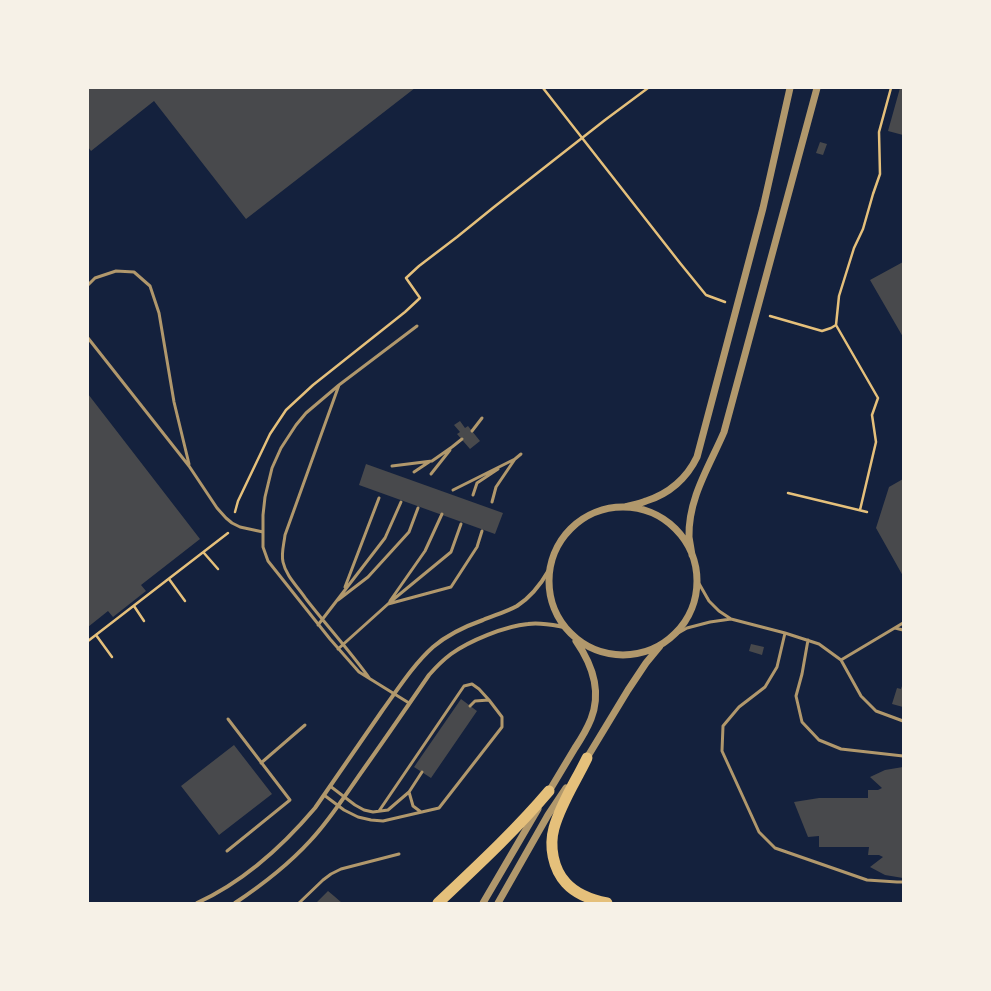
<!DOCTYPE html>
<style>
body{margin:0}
#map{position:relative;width:991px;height:991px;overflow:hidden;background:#14213d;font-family:"Roboto Serif",serif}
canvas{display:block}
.frame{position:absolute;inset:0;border:89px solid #f6f1e7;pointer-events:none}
</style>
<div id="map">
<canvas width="991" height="991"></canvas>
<div class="frame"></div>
</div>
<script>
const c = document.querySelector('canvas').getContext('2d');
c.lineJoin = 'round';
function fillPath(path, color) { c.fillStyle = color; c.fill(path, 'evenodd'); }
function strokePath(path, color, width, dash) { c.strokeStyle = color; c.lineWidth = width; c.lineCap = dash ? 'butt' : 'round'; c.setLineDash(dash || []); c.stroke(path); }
const building = new Path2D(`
 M88,88H415L246,219L154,101L91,151L88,147Z
 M900,88H903V135L888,131Z
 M820,142L827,144L823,155L816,153Z
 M903,262V337L870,280Z
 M88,394L200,539L141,585L146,591L113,617L108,611L88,627Z
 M460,421L465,428L468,426L480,441L470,449L457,434L460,432L454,425Z
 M366,464L503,513L495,534L359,485Z
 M903,479V576L876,528L889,487Z
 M751,644L764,647L762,655L749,651Z
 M903,683V707L892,704L897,688L901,689Z
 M461,699L477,711L431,778L414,767Z
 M234,745L272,794L219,835L181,786Z
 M903,767V878L885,875L870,867L883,857L879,855H868L869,847H819V836L808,837L794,802L819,798H868V790H878L882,788L870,777L885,770Z
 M328,891L334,896L342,903H316Z`);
const path = new Path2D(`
 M543,88L680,263L706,295L725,302
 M770,316L822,331L831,328L836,325
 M788,493L867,512
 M860,510L876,442L872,415L878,398L836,325L839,296L854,248L863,229L873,194L880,174L879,132L891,88
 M235,512L238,501L270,434L286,410L313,385L405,312L420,298L406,278L419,266L457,237L494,207L605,120L648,88
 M204,553L218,569
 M169,579L185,601
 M134,606L144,621
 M96,635L112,657
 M88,641L228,533`);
const service = new Path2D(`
 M88,285L95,278L116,271L134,272L150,286L159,313L174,402L189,464
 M88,338L189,466L217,508L226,518L232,523L240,527L263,532
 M339,385L285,535C284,544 281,553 283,562C286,576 298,587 306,599C327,626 350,651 370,679
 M472,431L482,418
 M392,466L432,461L452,447L462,439
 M414,472L429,462
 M431,474L450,450
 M453,490L515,459
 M473,495L477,483L498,469
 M492,502L496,487L515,459L521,454
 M697,580L709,601L719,611L731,619
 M345,587L379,498
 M338,600L368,577L409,532L418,508
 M390,601L425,551L442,514
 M389,603L451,552L461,524
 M318,625L385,538L401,502
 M895,628L903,630
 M785,633L777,667L765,687L739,707L723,726L722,751L759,832L775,848L867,880L897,882H903
 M673,636L687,628L710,622L731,619L785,633L819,644L841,660L861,696L876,711L903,721
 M808,640L802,674L796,696L802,722L819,740L841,749L903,756
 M338,649L388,604L451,587L477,547L482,531
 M841,660L903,623
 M409,703L359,672L330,639L268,561L263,547V515L265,497L272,468L281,448L296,425L306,413L339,385L417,326
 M261,763L305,725
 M330,786L355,805L364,810L373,812L388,810L409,792L422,772
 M409,792L413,806L421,812
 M324,795L344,810L358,817L371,820L383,821L439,808L502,727V717L489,700L475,701L470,706
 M379,811L464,686L472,684L479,689L489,700
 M227,851L290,800L228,719
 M299,903L323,880L331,874L341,869L399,854`);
const minor = new Path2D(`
 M197,903C243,882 282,847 315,808C337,776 360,743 382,711C398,689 413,665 433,647C447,635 466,626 483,620C495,615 506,612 517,606C531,597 541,584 549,570
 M235,903C262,885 288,865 310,841C330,820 346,794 363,770C385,739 407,707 429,675C436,667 443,660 451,654C469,641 505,626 528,624C540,622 553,625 564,627`);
const tertiary = new Path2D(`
 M549 581a74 74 0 1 1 148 0a74 74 0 1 1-148 0Z
 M625,507C632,505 639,504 646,501C669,494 687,478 697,457L763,208L790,88
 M692,555C691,549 690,543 689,537C688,498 710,465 724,432L817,88
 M585,761L628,690L646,663L660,646
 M548,793C557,778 566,763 575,748C581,739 587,729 591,719C602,691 592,664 576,641
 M483,903L538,809
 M498,903L548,815L566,788`);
const trunk = new Path2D(`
 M587,758C576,781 561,803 554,828C549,846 553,869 566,883C576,894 592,900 607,903
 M438,903C476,867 515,831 549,791`);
fillPath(building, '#48494c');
strokePath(path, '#e5c07b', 2.5);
strokePath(service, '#b1986c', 3);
strokePath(minor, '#b1986c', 4);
strokePath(tertiary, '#b1986c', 7);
strokePath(trunk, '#e5c07b', 11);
</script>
